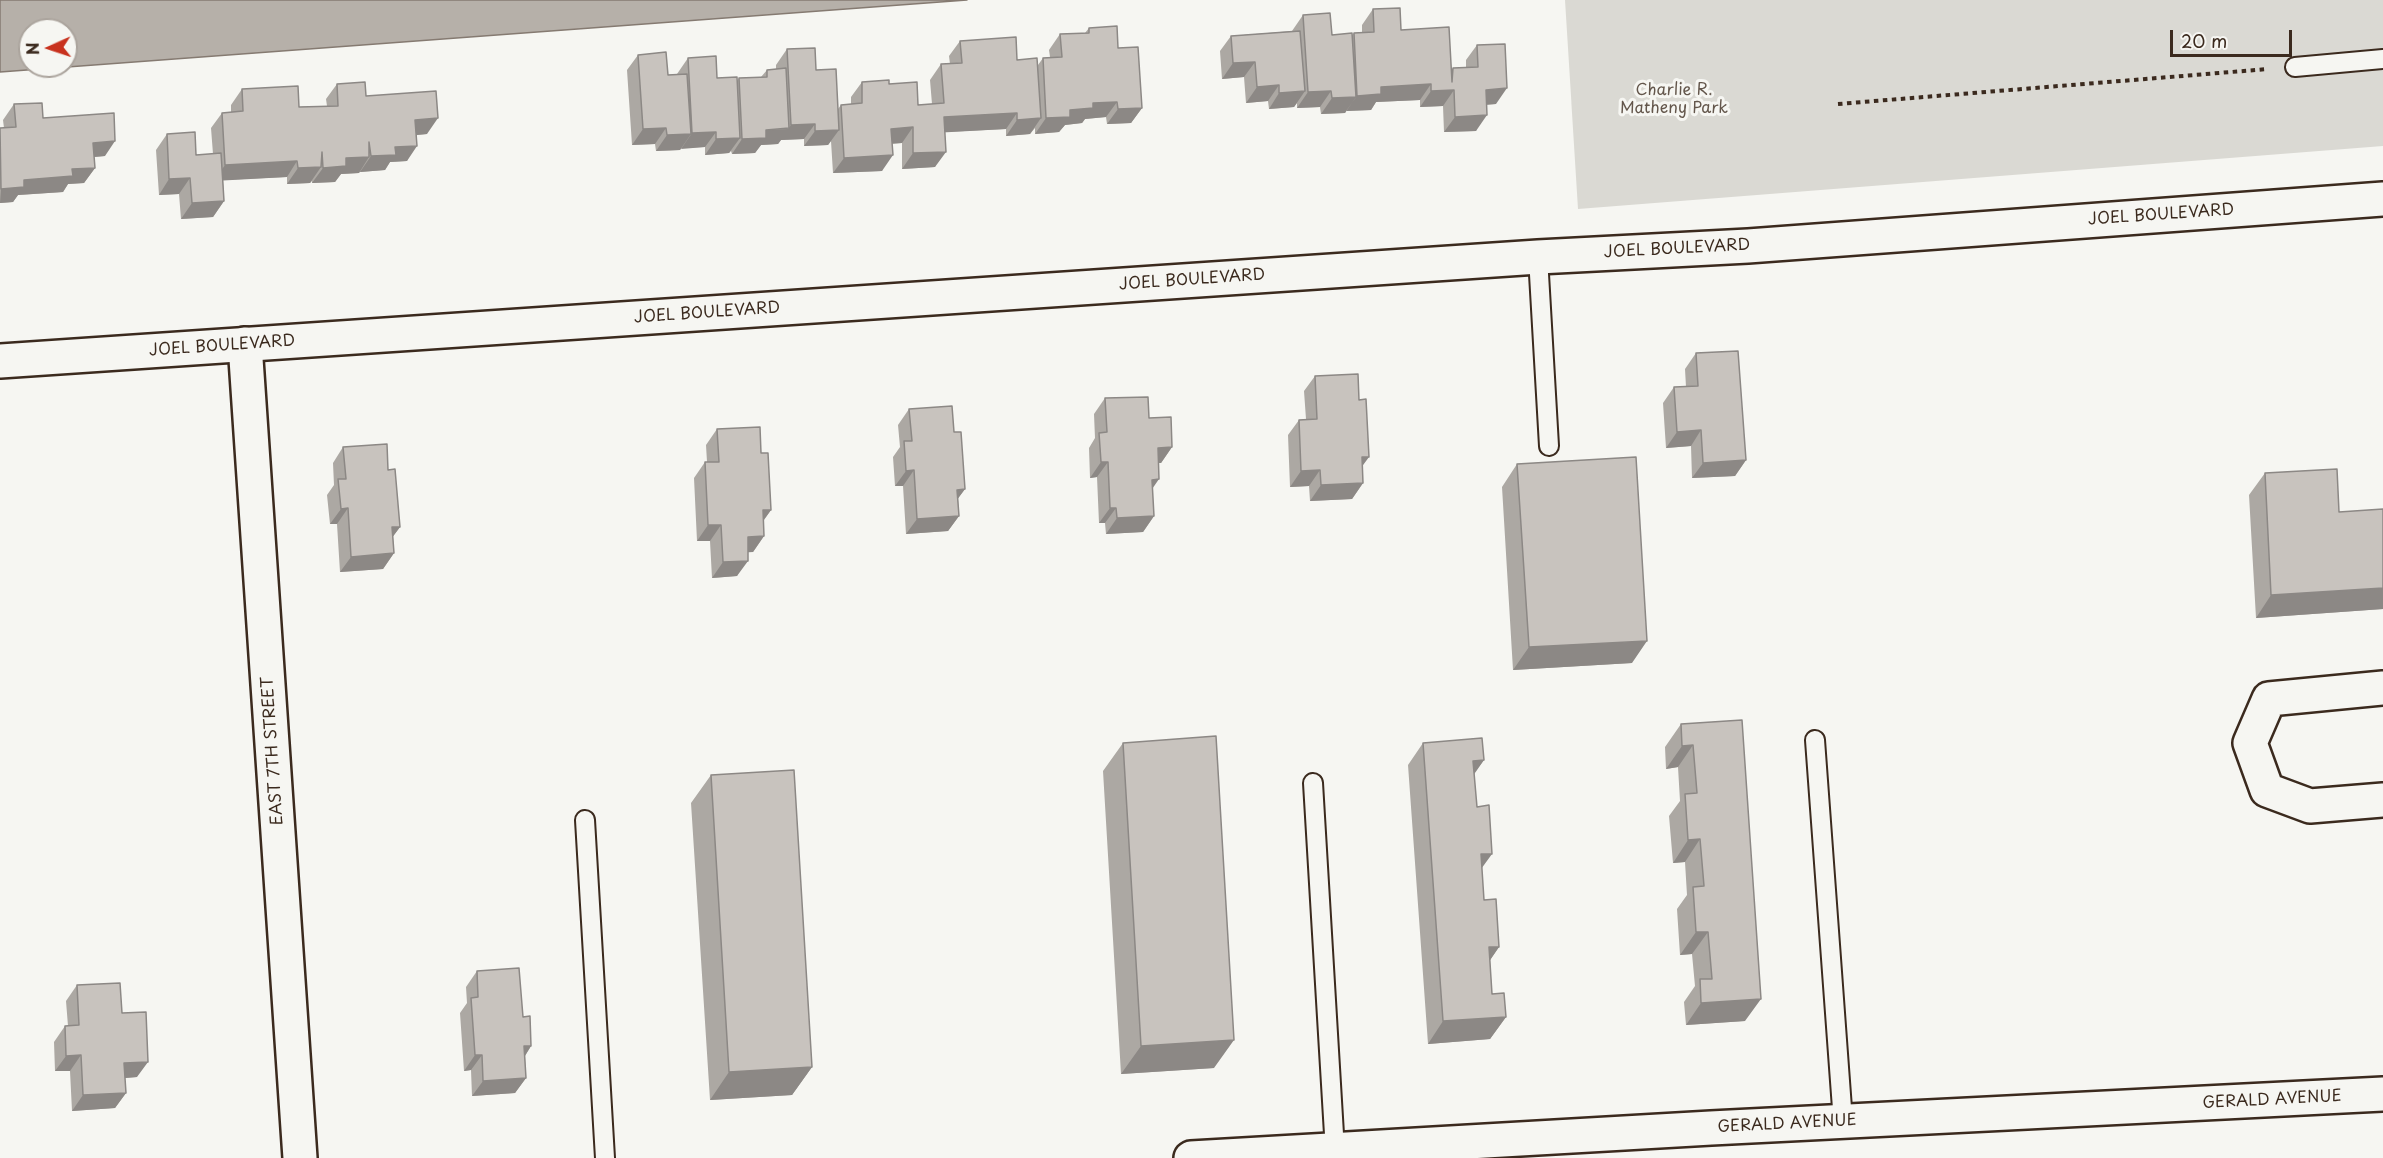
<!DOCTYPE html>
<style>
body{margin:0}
#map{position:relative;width:2383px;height:1158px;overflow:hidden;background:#f6f6f2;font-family:"Playpen Sans",sans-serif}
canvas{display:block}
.north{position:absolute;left:18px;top:18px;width:60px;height:60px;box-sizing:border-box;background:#f6f6f2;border:2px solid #aba49d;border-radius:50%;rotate:267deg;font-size:16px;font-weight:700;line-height:24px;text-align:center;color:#3b2a1e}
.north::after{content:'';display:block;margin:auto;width:21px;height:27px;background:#c8321e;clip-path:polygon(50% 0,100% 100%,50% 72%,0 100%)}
.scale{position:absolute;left:2170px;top:30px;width:122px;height:27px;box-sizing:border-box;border:3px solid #3b2a1e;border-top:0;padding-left:8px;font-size:18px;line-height:21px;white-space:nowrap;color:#3b2a1e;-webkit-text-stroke:4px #f6f6f2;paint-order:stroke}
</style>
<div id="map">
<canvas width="2383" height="1158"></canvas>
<div class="north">N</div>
<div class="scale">20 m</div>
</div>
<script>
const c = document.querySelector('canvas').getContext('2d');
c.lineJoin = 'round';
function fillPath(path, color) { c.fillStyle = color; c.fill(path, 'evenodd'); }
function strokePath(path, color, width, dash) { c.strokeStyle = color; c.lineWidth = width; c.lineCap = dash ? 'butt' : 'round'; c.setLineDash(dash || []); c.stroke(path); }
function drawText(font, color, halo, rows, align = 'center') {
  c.font = font + ' "Playpen Sans",sans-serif'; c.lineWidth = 6; c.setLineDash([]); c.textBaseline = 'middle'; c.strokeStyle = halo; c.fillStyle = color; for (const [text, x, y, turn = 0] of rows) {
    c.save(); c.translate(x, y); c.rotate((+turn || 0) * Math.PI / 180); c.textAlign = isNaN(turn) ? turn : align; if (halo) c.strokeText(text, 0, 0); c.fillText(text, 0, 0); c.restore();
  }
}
const green = new Path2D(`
 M1565,0H2383V146L1578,209Z`);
const water = new Path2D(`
 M0,0H967L0,72ZM30,30H66V66H30Z`);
const path = new Path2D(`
 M1838,104L2268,69`);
const service = new Path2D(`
 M2295,67L2383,59
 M1538,257L1549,446
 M1815,740L1843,1122
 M1313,783L1335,1151
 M585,820L605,1158`);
const minor = new Path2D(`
 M245,344L300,1158
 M2383,688L2269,699L2250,743L2267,790L2310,806L2383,800
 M1191,1158L1711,1128L2383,1094`);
const secondary = new Path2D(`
 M0,361L1538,257L1748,246L2383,199`);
const wall = new Path2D(`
 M1373,9L1401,30L1452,70L1453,68H1466V60L1477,45L1496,104L1487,105L1476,131L1444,132L1443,106L1420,107V100L1376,102L1371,110L1346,111L1345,113L1321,114L1320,107L1297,108V103L1294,107L1269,109L1268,101L1246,103L1244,77L1222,79L1220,51L1231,36L1292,31L1303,15L1332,35H1352L1354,33L1362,32V25Z
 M1089,28L1118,48L1142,108L1131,123L1107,124L1106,117L1085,119L1082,123L1065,125L1059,132L1035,134V128L1030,134L1006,136V129L945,132L935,167L902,169V143L892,144L882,171L833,173L831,141L828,145L804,146V139L781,140L778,144L761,145L755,153L732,154L731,151L729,153L705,155V147L681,148L680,150L656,151L655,144L632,145L627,70L638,55L668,75L677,74L688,58L717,78L737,81L739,78L761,77L767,70L776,69V65L787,49L816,70L838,109L841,105L851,104V97L862,82L889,84L918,105L932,104L930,80L941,64H950L949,56L960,41L1017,60L1038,65L1043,58L1050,57L1049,50L1060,34L1085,33Z
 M337,84L366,96L427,134L417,135L407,161L390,162L385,170L360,172V171L359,173L341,174L335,182L312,183V181L310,183L287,184V177L223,180L224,201L213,217L181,219L179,194L159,195L156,150L167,134L196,155L213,154L211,128L222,113L231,112V105L242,89L299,107L327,106L326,99Z
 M14,104L43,118L105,156L94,157L95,168L84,183L68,184L63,192L18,195L13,202L0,203V128H4L3,120Z
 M1696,353L1746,460L1735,476L1692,478L1691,446L1666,448L1663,403L1674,387H1686L1685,369Z
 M1315,376L1362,466L1363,483L1352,499L1310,501L1309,486L1290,487L1288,435L1299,420L1306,419L1304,391Z
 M1105,398L1149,418L1172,447L1161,463H1158L1152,489L1154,516L1143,532L1106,534L1105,523H1099L1097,477L1090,478L1089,448L1095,438L1094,414Z
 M909,409L954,432L965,489L958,498L959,516L948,531L906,534L903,486H895L893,457L900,447L898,425Z
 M717,429L761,453L771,510L764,520V536L753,552H748L737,576L712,578L710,541H697L694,478L705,462H707L706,445Z
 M343,447L388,470L400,527L393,536L394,553L383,569L340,572L337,524H330L327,495L334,485L333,463Z
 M1517,464L1632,663L1513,670L1502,487Z
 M2265,473L2339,512L2383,509V609L2256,618L2249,495Z
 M1742,720L1745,1021L1686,1025L1684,1002L1695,986L1692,954L1680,955L1677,909L1687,895L1685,862L1673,863L1669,816L1680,801L1678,767L1666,769L1665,747L1681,724Z
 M1123,743L1214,1068L1121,1074L1103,771Z
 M1423,743L1484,760L1474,773L1484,900L1499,947L1490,960L1492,994L1506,1017L1490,1039L1428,1044L1408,765Z
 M711,775L812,1067L792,1095L710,1100L691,803Z
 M477,971L523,1017L531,1046L525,1056L526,1078L515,1093L472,1096L471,1070L464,1071L460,1013L467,1003L466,987Z
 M77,985L122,1013L137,1077L125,1078L126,1093L115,1108L72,1111L70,1071H55L54,1042L65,1026H68L66,1001Z`);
const shadedWall = new Path2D(`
 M1255,62L1244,77L1222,79L1233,63Z
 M1431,84L1420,100L1376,102L1371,110L1346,111L1357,96L1381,87Z
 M1279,85L1268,101L1246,103L1257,87Z
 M1507,88L1496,104L1475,105L1486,90Z
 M1454,90L1443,106L1420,107L1431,91Z
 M1305,91L1294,107L1269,109L1279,93Z
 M1331,91L1320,107L1297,108L1308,92Z
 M1356,97L1345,113L1321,114L1332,98Z
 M1117,102L1106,117L1085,119L1082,123L1065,125L1059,132L1035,134L1046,118L1070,110L1093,103Z
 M1142,108L1131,123L1107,124L1118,109Z
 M1017,113L1006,129L933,133L944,117Z
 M1487,115L1476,131L1444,132L1455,117Z
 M438,118L427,134L405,136L415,120Z
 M1041,118L1030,134L1006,136L1017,120Z
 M815,124L804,139L781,140L778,144L761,145L755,153L732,154L742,139L766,130L788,129L791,125Z
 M913,127L902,143L880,144L891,129Z
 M666,128L655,144L632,145L643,129Z
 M839,130L828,145L804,146L815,131Z
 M716,132L705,147L681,149L692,133Z
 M691,134L680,150L656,151L667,135Z
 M740,138L729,153L705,155L716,139Z
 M115,141L105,156L82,158L93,143Z
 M417,146L407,161L390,162L385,170L360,172L371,156L395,147Z
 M946,152L935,167L902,169L913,153Z
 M893,155L882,171L833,173L844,158Z
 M369,157L359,173L341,174L335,182L312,183L323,168L346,158Z
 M297,161L287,177L214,181L225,165Z
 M321,167L310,183L287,184L298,168Z
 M95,168L84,183L68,184L63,192L18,195L13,202L0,203L1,189L24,180L72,169Z
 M190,178L179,194L159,195L169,179Z
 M224,201L213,217L181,219L192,203Z
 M1701,430L1691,446L1666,448L1677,432Z
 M1172,447L1161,463H1147L1158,448Z
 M1362,457H1369L1358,472Z
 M1746,460L1735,476L1692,478L1703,463Z
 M1101,462H1108L1097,477L1090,478Z
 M914,470L903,486H895L906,471Z
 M1320,470L1309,486L1290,487L1301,471Z
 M1159,479L1148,495L1152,480Z
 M1363,483L1352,499L1310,501L1321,485Z
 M965,489L954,504L957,490Z
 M348,508L337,524H330L341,509Z
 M1110,508H1116L1105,523H1099Z
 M763,510H771L760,525Z
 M959,516L948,531L906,534L917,519Z
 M1154,516L1143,532L1106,534L1117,518Z
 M708,525H721L710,541H697Z
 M392,527H400L389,542Z
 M764,536L753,552L737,553L748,537Z
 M394,553L383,569L340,572L351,557Z
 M748,561L737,576L712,578L723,562Z
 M2383,588V609L2256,618L2271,595Z
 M1647,641L1632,663L1513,670L1529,647Z
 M1693,745L1678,767L1666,769L1682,746Z
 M1484,760L1468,783L1473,761Z
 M1700,839L1685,862L1673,863L1688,840Z
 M1481,854H1492L1476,876Z
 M1696,932H1708L1692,954L1680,955Z
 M1489,947H1499L1484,969Z
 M1761,999L1745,1021L1686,1025L1701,1003Z
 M1506,1017L1490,1039L1428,1044L1443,1021Z
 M1234,1040L1214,1068L1121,1074L1141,1046Z
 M524,1046H531L521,1062Z
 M81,1055L70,1071H55L66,1056Z
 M475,1055H482L471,1070L464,1071Z
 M148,1062L137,1077L113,1079L124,1063Z
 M812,1067L792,1095L710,1100L729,1072Z
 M526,1078L515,1093L472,1096L483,1081Z
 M126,1093L115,1108L72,1111L83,1095Z`);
const building = new Path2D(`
 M1400,8L1401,30L1449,27L1452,82L1453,68L1478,67L1477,45L1505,44L1507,88L1486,90L1487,115L1455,117L1454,90L1431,91V84L1381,87V94L1357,96L1354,33L1374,32L1373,9Z
 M1330,13L1332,35L1352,33L1356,97L1332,98L1331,91L1308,92L1303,15Z
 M1117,26L1118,48L1138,47L1142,108L1118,109L1117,102L1093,103V108L1070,110V117L1046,118L1043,58L1062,57L1060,34L1089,33V28Z
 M1300,31L1305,91L1279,93V85L1257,87L1255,62L1233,63L1231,36Z
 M1016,37L1017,60L1037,58L1041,118L1017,120V113L944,117L946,152L913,153V127L891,129L893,155L844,158L841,105L862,103V82L889,80V84L917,82L918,105L944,103L941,64L962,63L960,41Z
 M815,48L816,70L836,69L839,130L815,131V124L791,125L787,49Z
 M666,52L668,75L687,74L691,134L667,135L666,128L643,129L638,55Z
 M716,56L717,78L737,77L740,138L716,139V132L692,133L688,58Z
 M786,68L789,128L766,130V138L742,139L739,78L767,77V70Z
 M365,82L366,96L436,91L438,118L415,120L417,146L395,147L396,155L371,156L369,142V157L346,158V166L323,168L322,152L321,167L298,168L297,161L225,165L222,113L243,111L242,89L298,86L299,107L338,106L337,84Z
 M42,103L43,118L114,113L115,141L93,143L95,168L72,169L73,176L24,180V187L1,189L0,128L16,127L14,104Z
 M195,132L196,155L221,153L224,201L192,203L190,178L169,179L167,134Z
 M1738,351L1746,460L1703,463L1701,430L1677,432L1674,387L1698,386L1696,353Z
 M1358,374L1359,400L1366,399L1369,457H1362L1363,483L1321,485L1320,470L1301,471L1299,420L1317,419L1315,376Z
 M1148,397L1149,418L1171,417L1172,447L1158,448L1159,479L1152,480L1154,516L1117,518L1116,508H1110L1108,462H1101L1099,433L1107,432L1105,398Z
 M952,406L954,432H961L965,489L957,490L959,516L917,519L914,470L906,471L904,441H912L909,409Z
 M760,427L761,453H768L771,510H763L764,536L748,537V561L723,562L721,525H708L705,462H719L717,429Z
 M387,444L388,470L395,469L400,527H392L394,553L351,557L348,508L341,509L338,479H346L343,447Z
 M1636,457L1647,641L1529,647L1517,464Z
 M2337,469L2339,512L2383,509V588L2271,595L2265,473Z
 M1742,720L1761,999L1701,1003L1700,979H1712L1708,932H1696L1693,887L1704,886L1700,839L1688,840L1685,794L1697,793L1693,745L1682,746L1681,724Z
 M1216,736L1234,1040L1141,1046L1123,743Z
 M1482,738L1484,760L1473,761L1477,807L1489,805L1492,854H1481L1484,900L1496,899L1499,947H1489L1492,994L1504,993L1506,1017L1443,1021L1423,743Z
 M794,770L812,1067L729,1072L711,775Z
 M519,968L523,1017L530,1016L531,1046H524L526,1078L483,1081L482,1055H475L471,998L478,997L477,971Z
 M120,983L122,1013L146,1012L148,1062L124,1063L126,1093L83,1095L81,1055L66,1056L65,1026L79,1025L77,985Z`);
const parkNames = [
 ["Charlie R.",1674,91],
 ["Matheny Park",1674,109]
];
const streetNames = [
 ["JOEL BOULEVARD",2161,215,-4],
 ["JOEL BOULEVARD",1677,249,-3],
 ["JOEL BOULEVARD",1192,280,-4],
 ["JOEL BOULEVARD",707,313,-4],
 ["JOEL BOULEVARD",222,346,-4],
 ["EAST 7TH STREET",273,751,-94],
 ["GERALD AVENUE",2272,1100,-3],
 ["GERALD AVENUE",1787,1124,-3]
];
fillPath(green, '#dad9d3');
fillPath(water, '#b6b0a9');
strokePath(water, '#857a71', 1.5);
strokePath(service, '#3b2a1e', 22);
strokePath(minor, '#3b2a1e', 38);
strokePath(secondary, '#3b2a1e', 38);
strokePath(path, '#3b2a1e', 4, [4.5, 4.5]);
strokePath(service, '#f6f6f2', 18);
strokePath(minor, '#f6f6f2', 33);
strokePath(secondary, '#f6f6f2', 33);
fillPath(wall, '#aca8a3');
fillPath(shadedWall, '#8c8885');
fillPath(building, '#c8c3be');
strokePath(building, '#8c8885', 1.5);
drawText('16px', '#63564b', '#f6f6f2', parkNames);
drawText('16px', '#3b2a1e', '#f6f6f2', streetNames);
</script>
